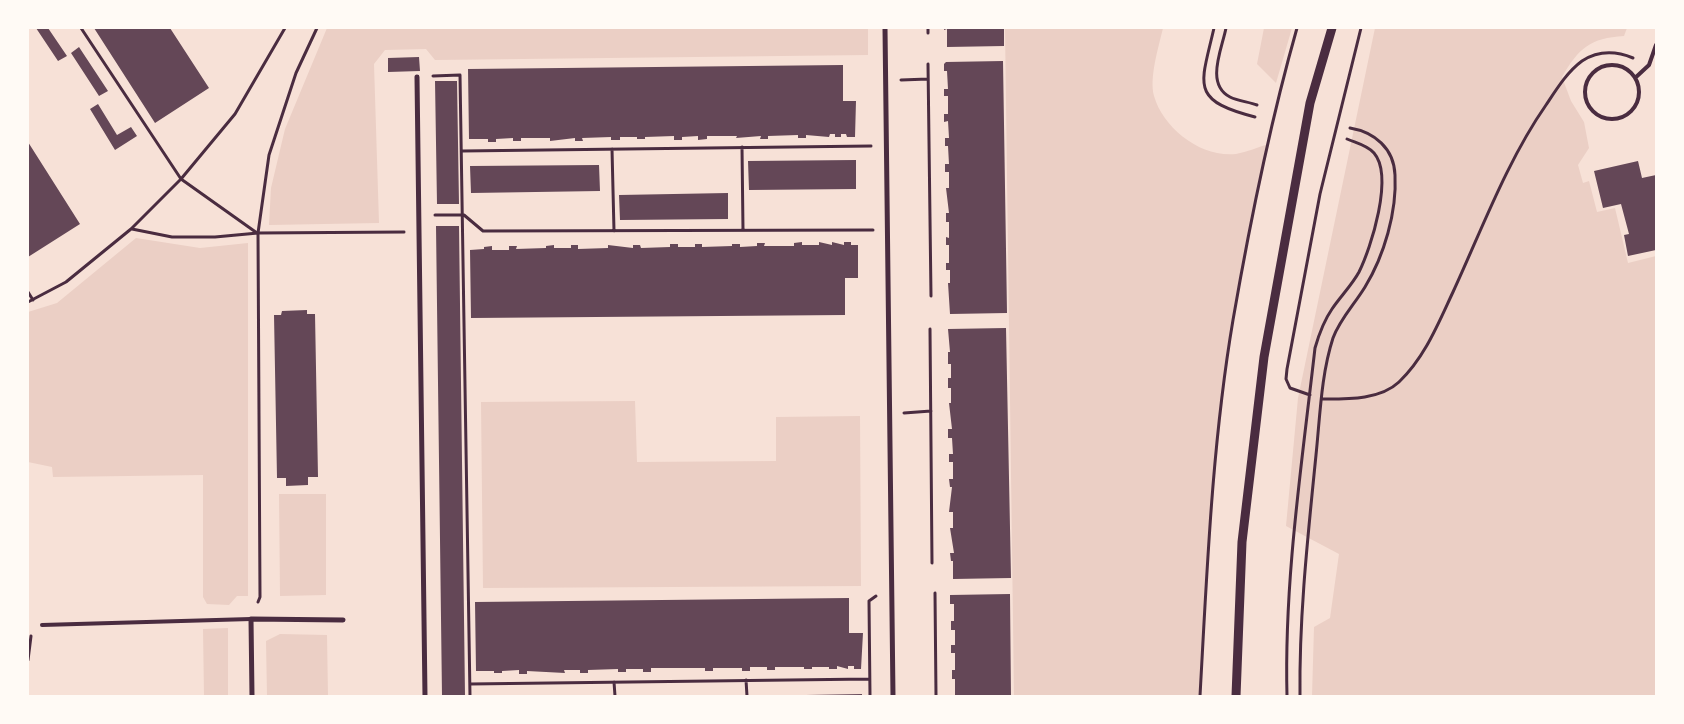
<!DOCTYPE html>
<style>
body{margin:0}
#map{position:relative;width:1684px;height:724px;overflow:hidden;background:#f7e1d7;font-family:"IBM Plex Sans",sans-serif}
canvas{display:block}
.frame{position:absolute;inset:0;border:29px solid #fffaf5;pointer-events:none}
</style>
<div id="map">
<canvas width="1684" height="724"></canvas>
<div class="frame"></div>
</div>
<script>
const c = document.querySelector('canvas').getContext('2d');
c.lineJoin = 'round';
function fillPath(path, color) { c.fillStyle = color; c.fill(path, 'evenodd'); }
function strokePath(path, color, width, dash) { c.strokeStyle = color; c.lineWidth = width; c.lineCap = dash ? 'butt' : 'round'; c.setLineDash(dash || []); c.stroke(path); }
const green = new Path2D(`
 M327,28H868V55L435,60L426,49L385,50L374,64L379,223L269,225L271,188L285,129Z
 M1005,28H1163C1159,46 1149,77 1154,96C1163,128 1201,158 1236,154C1247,152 1258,147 1269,144C1256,203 1241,263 1233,323C1215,447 1207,571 1200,696H1014Z
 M1264,28H1292L1276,83L1257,64Z
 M1375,28H1627L1624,36C1590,38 1579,48 1562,77L1571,101L1584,122L1589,148L1578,165L1583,183L1589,181L1597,212L1615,208L1628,263L1656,256V696H1312L1314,627L1330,618L1339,554L1286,526L1298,398Z
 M136,238L200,248L248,243V596H237L229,605L207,604L203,597V475L53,477L52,467L28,462V312L57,303Z
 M635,401L637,462L776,461V417L860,416L861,586L483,588L481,402Z
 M279,494H326V595L280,596Z
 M228,628V696H204L203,629Z
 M280,634L327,635L328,696H267L266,641Z`);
const building = new Path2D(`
 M36,28H48L67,56L58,61Z
 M94,28H170L209,88L155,123Z
 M944,28H1004V46L947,47V29L944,30Z
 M79,47L108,91L99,96L71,53Z
 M419,57L420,71L388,72V58Z
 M1003,61L1007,313L950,314L948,283H950V270H946V263H949V245H946V237L949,238V222H946V213H949L946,188H949V172H945V164H949L948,146H945V138H949L948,121L944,122V114H948V96H944V89H948L947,71H944V64L946,62Z
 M843,65V101H856L855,137H847L846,134H841V137H835V134H830L829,137L806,135V138H798V135L768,136V139H760L761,136L736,138L737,136H707V139L698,140V136L682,137V140H674V136L645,137V139H637V137H620V140H611V137L582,138L583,141H575V138L550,141V138H521V141H513V138L496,139V142H488V139H469L468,69Z
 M435,81H457L459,204H437Z
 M98,104L117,135L131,127L137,136L115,150L90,109Z
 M28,142L80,224L28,257Z
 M856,160V189L749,190L748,161Z
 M1638,161L1642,178L1656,175V250L1628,256L1624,235L1629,234L1621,204L1603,208L1594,171Z
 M599,165L600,191L471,193L470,166Z
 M728,193V219L620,220L619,195Z
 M436,226H459L465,696H442Z
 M802,242V245H819V242L832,245V242L844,245V242H851V245H858V278H845V315L471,318L470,250L484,249V247L492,246V250H509V246H517L516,249L546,248V246L554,245V248H571V245H578V249L608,248V245L633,248V245H640L641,248L670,247V244H678V247H695V244H702V247L732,246V244H740V247L757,246V243H765L764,246H794V243Z
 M307,310V314H315L318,477H308V485L286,486V478H277L274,315H281L282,311Z
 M1006,328L1011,578L953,579V561H951L950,553H954L950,528H953V512H949L952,487H950L949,479H953V462H949V454H953L952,438H948V429H952L949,403H951V388H948V378H951V364H948V352H950L948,329Z
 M1010,594L1011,696H955V679H952V670H955V653H951V645H955V630H951V621H954V604H950V595Z
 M849,598V633H863L861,669H854V666H848V669L837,666V669H829V667H812V669H804V667H775V670H767V667H750V671H742V668H713V671H705V668H651V672H643V669H626V672H618V669L588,670V673H580V670H564L565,673L527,671V674H519V670L502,671V673H494V671H476L475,602Z
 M862,694V696H806V695Z`);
const path = new Path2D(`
 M81,28L181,179L257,233
 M928,28V33
 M1214,28C1201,85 1189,100 1255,117
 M1226,28C1222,49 1205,84 1230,97C1238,101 1249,102 1257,105
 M928,64L931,296
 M433,76L460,75L470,696
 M901,80L928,79
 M742,147L743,230
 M612,149L614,231
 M462,151L871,146
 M435,215H464L483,231L873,230
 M132,229L172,237H215L258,233L404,232
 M28,292L33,300
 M28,302L66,282L131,229L181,179L235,114L285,28
 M930,329L932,563
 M1310,395L1290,388L1286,379L1287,369L1320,194L1361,28
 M1322,399C1347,399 1380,400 1399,382C1425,357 1438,324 1453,292C1482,229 1507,161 1546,105C1556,90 1567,72 1582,61C1599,50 1616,51 1633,58
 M904,413L931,411
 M935,593L936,696
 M258,602L260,597L258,233L269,155L296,73L317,28
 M28,660L31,636
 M746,680L747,696
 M614,682L615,696
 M470,684L869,679
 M870,696L869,601L876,596
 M1200,696C1207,571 1212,444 1233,320C1250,222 1270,123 1297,28
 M1287,696C1284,580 1302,463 1315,348C1319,334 1323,322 1332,309C1340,297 1352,285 1359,272C1371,248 1394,176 1374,153C1367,145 1356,143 1347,139
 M1300,696C1299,616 1308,535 1316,455C1320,417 1321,375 1333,338C1340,319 1354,305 1365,287C1384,256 1397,212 1395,175C1394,148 1374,132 1350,128`);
const service = new Path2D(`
 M1585 92a27 27 0 1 1 54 0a27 27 0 1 1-54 0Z
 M1635,78L1649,65L1656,45
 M42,625L251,619`);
const minor = new Path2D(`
 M885,28L893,696
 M417,77L425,696
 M252,696L251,619L343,620`);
const tertiary = new Path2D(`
 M1236,696L1242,542L1264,357L1310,103L1332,28`);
fillPath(green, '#ebcfc5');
fillPath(building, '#644757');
strokePath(path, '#4a2c40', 3);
strokePath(service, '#4a2c40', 4);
strokePath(minor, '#4a2c40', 5);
strokePath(tertiary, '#4a2c40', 9);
</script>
